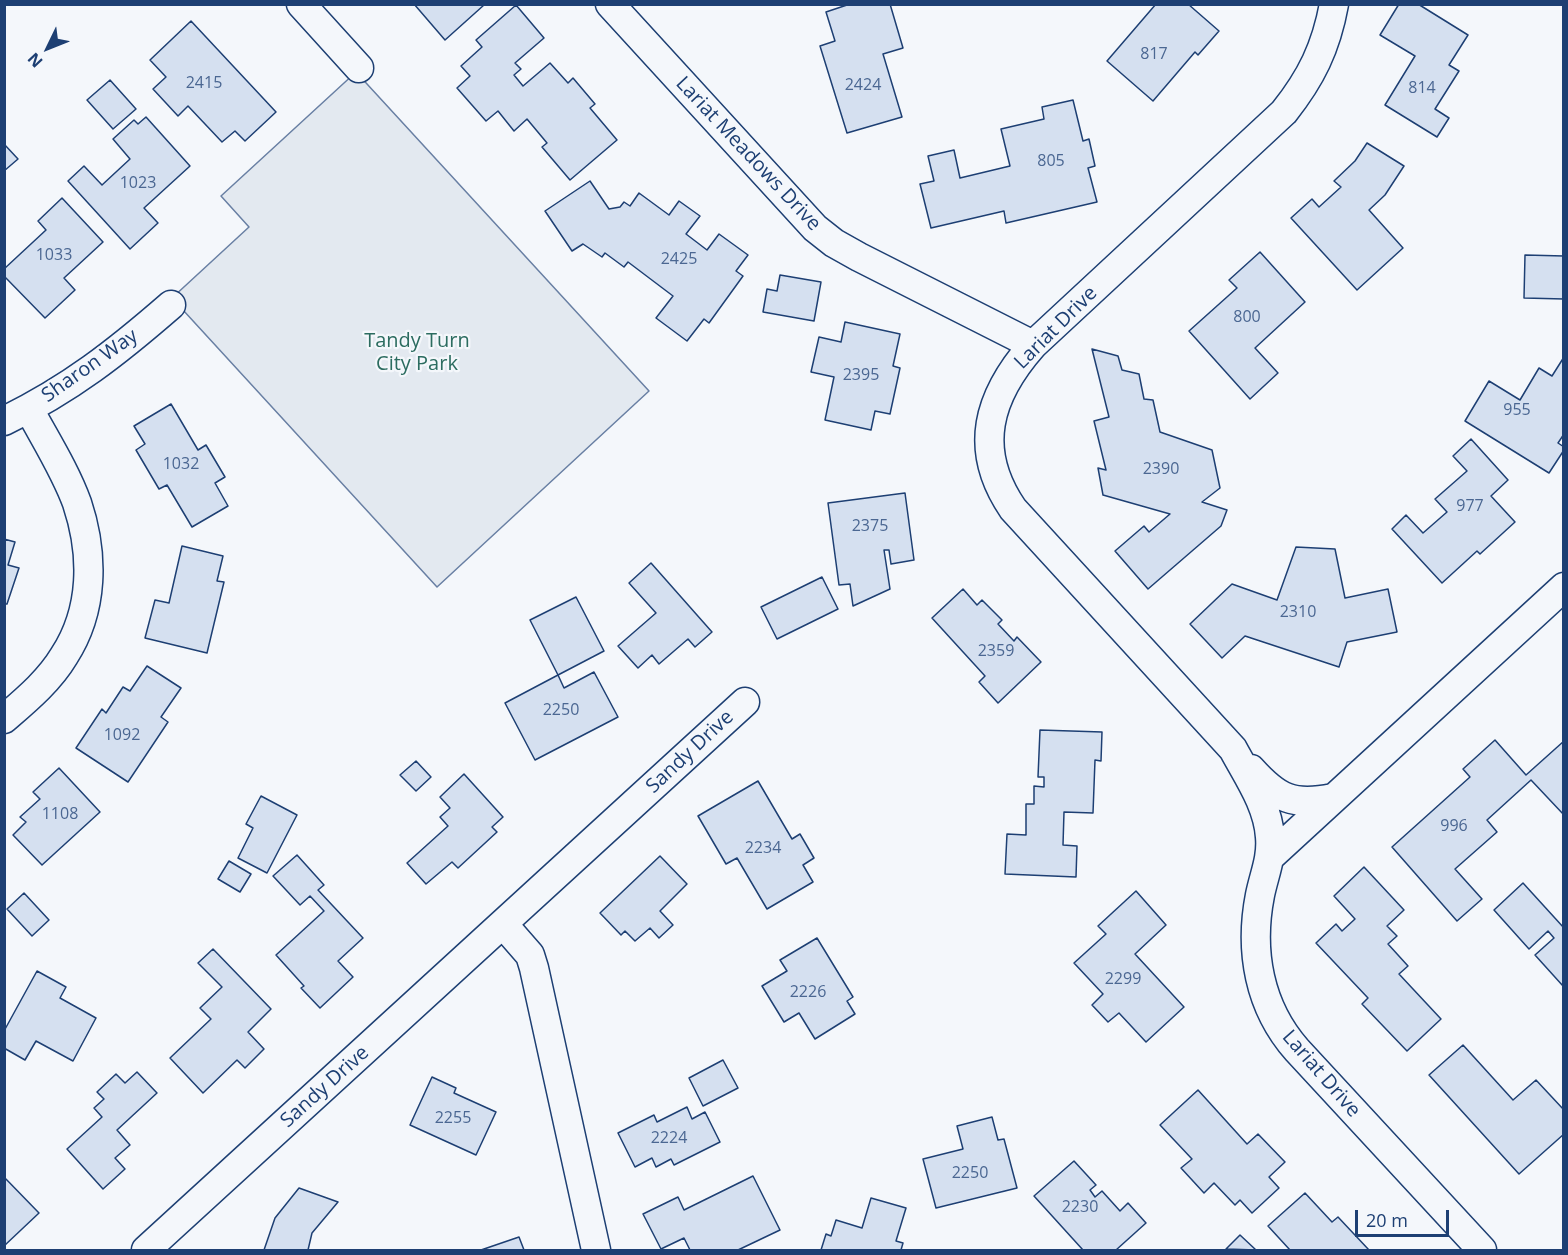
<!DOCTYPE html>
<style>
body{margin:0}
#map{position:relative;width:1568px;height:1255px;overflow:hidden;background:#f4f7fb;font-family:"Open Sans",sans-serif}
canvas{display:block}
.frame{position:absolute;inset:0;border:6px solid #1d3f73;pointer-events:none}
.north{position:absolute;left:18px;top:18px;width:60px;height:60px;-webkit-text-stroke:4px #f4f7fb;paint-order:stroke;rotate:227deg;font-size:16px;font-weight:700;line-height:24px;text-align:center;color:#1d3f73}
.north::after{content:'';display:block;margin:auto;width:21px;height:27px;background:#1d3f73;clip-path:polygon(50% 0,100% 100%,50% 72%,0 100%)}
.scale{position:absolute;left:1355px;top:1210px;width:94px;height:27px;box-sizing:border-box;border:3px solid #1d3f73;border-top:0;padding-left:8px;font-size:18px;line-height:21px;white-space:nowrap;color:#1d3f73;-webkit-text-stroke:4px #f4f7fb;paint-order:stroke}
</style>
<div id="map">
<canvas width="1568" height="1255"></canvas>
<div class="frame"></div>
<div class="north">N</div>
<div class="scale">20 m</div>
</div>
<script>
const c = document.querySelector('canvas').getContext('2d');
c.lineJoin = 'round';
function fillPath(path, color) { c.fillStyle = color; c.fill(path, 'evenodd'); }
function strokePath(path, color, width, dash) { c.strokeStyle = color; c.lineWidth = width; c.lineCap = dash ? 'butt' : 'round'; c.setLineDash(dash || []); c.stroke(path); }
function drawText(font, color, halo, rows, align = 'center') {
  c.font = font + ' "Open Sans",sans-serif'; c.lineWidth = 4.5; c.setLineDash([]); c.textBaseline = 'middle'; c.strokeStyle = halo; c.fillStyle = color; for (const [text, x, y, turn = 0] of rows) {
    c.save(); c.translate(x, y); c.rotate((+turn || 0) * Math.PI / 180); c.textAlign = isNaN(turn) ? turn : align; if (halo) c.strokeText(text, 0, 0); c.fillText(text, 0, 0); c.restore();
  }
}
const green = new Path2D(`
 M356,72L649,391L437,587L172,298L249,227L221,196Z`);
const building = new Path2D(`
 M414,4H483L484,5L445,40Z
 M850,4H890L903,48L883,54L902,117L847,133L820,46L835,41L826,12Z
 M1156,4H1188L1219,31L1198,55L1195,52L1153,101L1107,61Z
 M1399,4H1418L1468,35L1449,65L1459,71L1435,109L1449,118L1437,137L1385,105L1415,56L1380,35Z
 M516,5L544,38L515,63L521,69L514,75L523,86L550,63L568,83L573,78L595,104L590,108L617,140L570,180L542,147L547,143L527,119L514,131L498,111L486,121L457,88L470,76L461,66L482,47L476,40Z
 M191,21L276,112L245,141L235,131L222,142L188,106L178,116L153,89L166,77L150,60Z
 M110,80L136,109L113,129L87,100Z
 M1073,100L1083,141L1089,139L1095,166L1088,168L1097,202L1006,223L1004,211L931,228L920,184L934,181L928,156L954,150L960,178L1010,166L1001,129L1044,119L1042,107Z
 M146,117L190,166L144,208L158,223L130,249L68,181L84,166L102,185L130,159L113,139L134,120L138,124Z
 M1367,143L1404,166L1385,195L1369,210L1403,248L1357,290L1291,218L1312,199L1319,207L1341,187L1334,181L1355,161Z
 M4,144L18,159L4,171Z
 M590,181L609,209L620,207L624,202L630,206L639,193L669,215L679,201L700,216L686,234L707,250L719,234L748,255L736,271L743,276L709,323L704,319L687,341L656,318L673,296L628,262L624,267L605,253L602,257L583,244L572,251L545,211Z
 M62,198L103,242L64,278L75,290L45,318L4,276V269L46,230L38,221Z
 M1260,252L1305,302L1255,348L1278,373L1250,399L1189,331L1237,288L1229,280Z
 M1525,255L1564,256V299L1524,298Z
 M780,275L821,282L814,321L763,312L767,289L777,291Z
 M845,322L900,334L893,366L900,368L890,414L875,411L871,430L825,420L834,377L811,372L819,337L841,342Z
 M1092,349L1118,356L1122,370L1139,374L1144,399L1153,400L1160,432L1212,450L1220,488L1202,502L1227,510L1221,526L1148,589L1115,551L1144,526L1149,532L1170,514L1103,495L1098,468L1106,470L1094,421L1109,417Z
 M1564,357V434L1558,443L1564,447V450L1549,473L1465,421L1489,381L1520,400L1539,368L1552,376Z
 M171,404L198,450L206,445L225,477L215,483L228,506L192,527L167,485L159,489L136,450L145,444L134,426Z
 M1471,439L1508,480L1491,496L1515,522L1480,554L1477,551L1442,583L1392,529L1406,515L1423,533L1447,512L1435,499L1467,471L1453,456Z
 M905,493L914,560L891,564L889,550H884L890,589L853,606L850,584L839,585L828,503Z
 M4,539L15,542L8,565L19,568L7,604H4Z
 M182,546L223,556L217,581L224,582L207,653L145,638L155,600L169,603Z
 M1296,547L1335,549L1345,598L1388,589L1397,632L1347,642L1339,667L1245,636L1222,658L1190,624L1232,584L1277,600Z
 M651,563L712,632L695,647L688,639L659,664L652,655L638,668L618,646L656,613L629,583Z
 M822,577L838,609L777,639L761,607Z
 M963,589L977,605L982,600L1002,620L998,624L1014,641L1017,637L1041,662L998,703L979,682L985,676L932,618Z
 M576,597L604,651L558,675L530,620Z
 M147,666L181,688L161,717L168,722L128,782L76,748L102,709L106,713L123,687L130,691Z
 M594,672L618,717L535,760L505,703L558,675L564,688Z
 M1040,730L1102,732L1101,761L1095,760L1093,813L1064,812L1063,845L1077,846L1076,877L1005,874L1007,834L1026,835V804H1034V786L1044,787V777H1038Z
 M1495,740L1526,775L1564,741V815L1531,780L1487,820L1497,832L1455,869L1482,899L1457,921L1392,847L1470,777L1463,769Z
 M416,761L431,777L416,791L400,775Z
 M59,768L100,812L42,865L13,835L26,822L20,817L40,799L33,792Z
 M464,774L503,817L492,827L497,832L458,868L452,862L426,884L407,863L448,826L440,817L450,808L440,797Z
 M758,781L792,839L800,834L814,858L803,865L813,882L767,909L737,858L726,864L698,816Z
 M261,796L297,815L267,873L238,858L253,828L246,824Z
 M297,855L324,885L318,890L363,938L338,961L353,977L320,1008L301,988L304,986L276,955L324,911L310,896L300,905L273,876Z
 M660,856L687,884L660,911L673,925L659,938L650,928L635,941L625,931L621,935L600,913Z
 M229,861L251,874L240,892L218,879Z
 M1364,867L1404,910L1387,926L1397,936L1388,944L1408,966L1399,974L1441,1019L1407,1051L1362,1004L1368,998L1316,943L1336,924L1342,931L1355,919L1334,896Z
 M1523,883L1564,928L1563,986L1535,955L1554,938L1548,931L1529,949L1494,910Z
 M1136,891L1166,925L1135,954L1184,1007L1146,1042L1119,1013L1108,1022L1092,1005L1103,994L1074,963L1106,934L1098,926Z
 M24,893L49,920L32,936L7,909Z
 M817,938L853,997L847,1001L855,1014L815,1039L799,1013L784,1022L762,986L787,971L780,960Z
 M213,949L271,1009L248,1032L264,1049L245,1068L237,1060L203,1093L170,1058L211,1019L200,1008L222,987L198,963Z
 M37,971L66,987L60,998L96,1018L73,1061L36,1041L25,1060L4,1048V1031Z
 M1463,1045L1513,1100L1536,1080L1564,1110V1134L1519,1174L1429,1075Z
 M723,1060L738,1088L703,1106L689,1078Z
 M137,1072L157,1093L117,1130L130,1145L115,1158L125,1169L103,1189L67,1149L102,1117L94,1108L104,1099L97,1092L116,1074L125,1083Z
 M432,1077L456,1088L454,1093L496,1112L476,1155L410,1125Z
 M1198,1090L1247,1144L1258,1134L1285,1162L1269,1177L1279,1188L1252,1213L1240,1200L1235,1205L1214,1183L1204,1193L1181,1168L1192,1159L1160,1125Z
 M687,1107L692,1119L705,1112L720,1142L674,1165L671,1159L656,1167L652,1158L635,1167L618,1133L654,1115L657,1122Z
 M992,1117L998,1140L1004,1139L1017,1188L936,1208L923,1159L963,1149L957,1126Z
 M1074,1161L1096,1185L1090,1190L1095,1197L1102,1191L1120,1211L1128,1203L1146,1223L1116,1250H1083L1034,1196Z
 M753,1176L780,1230L738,1250H690L684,1238L661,1249L643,1214L678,1197L684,1210Z
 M4,1177L39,1213L4,1246Z
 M299,1188L338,1202L312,1233L308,1250H264L275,1218Z
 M1305,1193L1332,1222L1338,1217L1369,1250H1290L1268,1226Z
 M871,1198L906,1208L896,1241L903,1243L901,1250H821L826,1234L831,1236L836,1220L862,1228Z
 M1240,1235L1256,1250L1226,1249Z
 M519,1237L524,1250H481Z`);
const street = new Path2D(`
 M301,4L359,68
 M610,4L815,228L834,243L859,257L1033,345
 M1334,4C1326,48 1311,78 1284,112L1033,345C988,396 972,449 1013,509L1233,749C1248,777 1268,805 1270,837C1272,858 1264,875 1260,895C1249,951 1259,1007 1297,1050L1482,1250
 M4,421C70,389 117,352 171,305
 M4,719C26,700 49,681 64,656C94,610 94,554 77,503C65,470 45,439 29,409
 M1251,769C1278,799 1293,806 1333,798
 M1271,856L1564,587
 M503,924L530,955L534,968L596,1250
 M146,1250L745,702`);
const numberNames = [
 ["817",1154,54],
 ["2415",204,83],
 ["2424",863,85],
 ["814",1422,88],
 ["805",1051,161],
 ["1023",138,183],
 ["1033",54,255],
 ["2425",679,259],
 ["800",1247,317],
 ["2395",861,375],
 ["955",1517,410],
 ["1032",181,464],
 ["2390",1161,469],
 ["977",1470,506],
 ["2375",870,526],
 ["2310",1298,612],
 ["2359",996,651],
 ["2250",561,710],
 ["1092",122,735],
 ["1108",60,814],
 ["996",1454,826],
 ["2234",763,848],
 ["2299",1123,979],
 ["2226",808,992],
 ["2255",453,1118],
 ["2224",669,1138],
 ["2250",970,1173],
 ["2230",1080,1207]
];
const streetNames = [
 ["Lariat Meadows Drive",748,154,47],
 ["Lariat Drive",1056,328,-45],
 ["Sharon Way",90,366,-35],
 ["Sandy Drive",690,752,-43],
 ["Lariat Drive",1321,1074,49],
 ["Sandy Drive",325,1087,-42]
];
const parkNames = [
 ["Tandy Turn",417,341],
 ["City Park",417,364]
];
fillPath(green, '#e3e9f0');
strokePath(green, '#687fa3', 1.5);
fillPath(building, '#d5e0f0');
strokePath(building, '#1d3f73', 1.5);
strokePath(street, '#1d3f73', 31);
strokePath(street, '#f4f7fb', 28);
drawText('16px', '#4b6792', null, numberNames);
drawText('20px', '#1d3f73', '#f4f7fb', streetNames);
drawText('20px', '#2c6c60', '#f4f7fb', parkNames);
</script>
